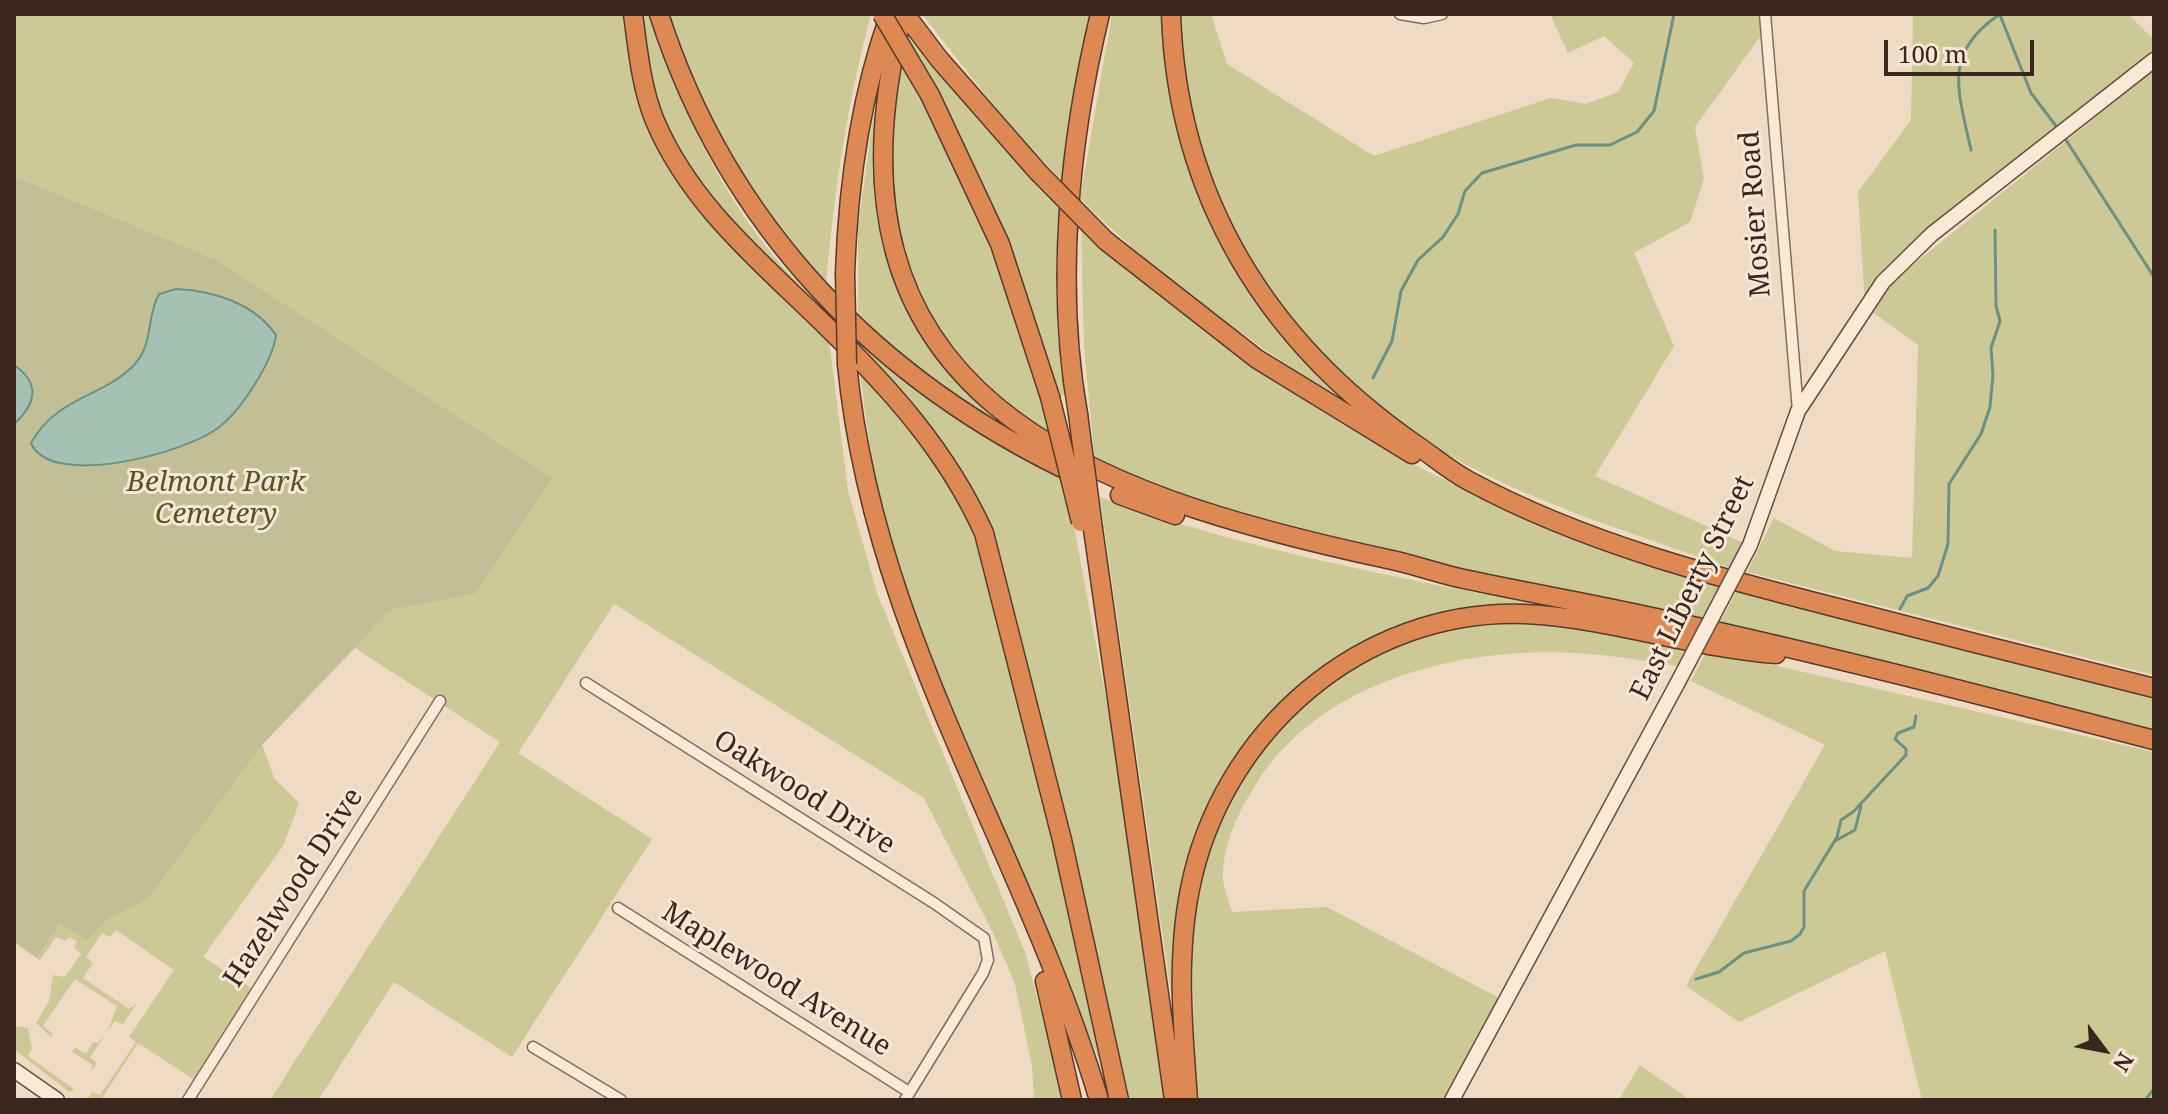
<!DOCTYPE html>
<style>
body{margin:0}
#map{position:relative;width:2168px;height:1114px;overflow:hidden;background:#efdac3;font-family:"Noto Serif",serif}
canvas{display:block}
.frame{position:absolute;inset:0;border:16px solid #39261e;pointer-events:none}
.north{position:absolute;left:2064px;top:1010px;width:80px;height:80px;-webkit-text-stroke:6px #f6e6d3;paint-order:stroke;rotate:122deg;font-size:22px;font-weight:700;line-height:32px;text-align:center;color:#39261e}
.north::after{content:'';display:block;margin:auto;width:28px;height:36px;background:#39261e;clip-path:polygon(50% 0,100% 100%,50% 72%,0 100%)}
.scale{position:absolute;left:1884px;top:40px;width:150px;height:36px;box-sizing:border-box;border:4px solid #39261e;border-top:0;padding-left:10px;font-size:24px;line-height:28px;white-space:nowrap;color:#39261e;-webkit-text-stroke:6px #f6e6d3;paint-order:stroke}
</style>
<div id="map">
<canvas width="2168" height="1114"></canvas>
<div class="frame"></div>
<div class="north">N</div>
<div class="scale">100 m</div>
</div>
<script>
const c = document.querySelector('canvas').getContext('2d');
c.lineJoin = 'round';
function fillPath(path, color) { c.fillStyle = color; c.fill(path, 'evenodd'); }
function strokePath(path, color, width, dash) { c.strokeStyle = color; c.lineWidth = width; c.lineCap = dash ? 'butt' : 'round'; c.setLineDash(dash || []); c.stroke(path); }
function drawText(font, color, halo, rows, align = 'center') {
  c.font = font + ' "Noto Serif",serif'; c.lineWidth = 6; c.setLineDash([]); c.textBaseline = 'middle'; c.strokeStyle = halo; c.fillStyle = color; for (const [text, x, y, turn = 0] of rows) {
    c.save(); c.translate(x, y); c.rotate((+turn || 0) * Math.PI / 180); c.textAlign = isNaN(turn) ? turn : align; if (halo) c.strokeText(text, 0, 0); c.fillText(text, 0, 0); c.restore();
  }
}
const green = new Path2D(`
 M14,14H624L628,53L642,114L666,165L699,210L829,340L848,491L877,593L1026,955L1064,1100H1034L1032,1066L1015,984L995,937L924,798L614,604L518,753L652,839L512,1057L394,982L318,1100H270L500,742L355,648L391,610L475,594L213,258L14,176Z
 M638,14H649C678,98 712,178 768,249C785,271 807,291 827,311L826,320C762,257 678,189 654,99C646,71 643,42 638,14Z
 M668,14H871C847,104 834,192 826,285L756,200L695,90Z
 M922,14H1093L1062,181L1004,119Z
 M1112,14H1165L1196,178L1340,394L1337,397C1246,339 1156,276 1080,198Z
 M1178,14H1211L1227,64L1374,156L1551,98L1586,104L1618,92L1634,63L1604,36L1568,53L1550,14H1762V34L1695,127L1704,179L1690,222L1634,253L1674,346L1595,476L1744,543L1730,568C1630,532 1524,501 1433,446C1308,370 1223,246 1189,104C1182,76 1181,44 1178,14Z
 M1913,14H2128L2154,40V675L1747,572L1774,518L1835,551L1912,558L1918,345L1871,311L1898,277L2139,82L2138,74L1992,187L1865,306L1858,192L1911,120Z
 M906,29L973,113L1063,210L1070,394L1056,396L1028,301L1000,229L904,36Z
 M900,56L937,123L1002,268L1057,443L1018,418L943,343L897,241L888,162Z
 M874,110H878C878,147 876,184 882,221C893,300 945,366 999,421C947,392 901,356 858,316V228Z
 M1081,228C1208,339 1332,431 1488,500C1563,533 1644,556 1722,584L1703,620L1412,559L1236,515L1095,463L1084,348Z
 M858,342L939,408L1065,478L1119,768L1166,1100H1130L996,549L859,353Z
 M860,374L890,402L940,463L984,552L1043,791L1105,1074L923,643L876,491Z
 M1100,497C1247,551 1400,577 1553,608L1432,620L1268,719L1245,745L1218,788L1201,826L1175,1022Z
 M1739,587L2154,695V732L1719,624Z
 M1525,621L1570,624L1690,647L1679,666C1649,662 1619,656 1589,654C1471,644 1325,677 1258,781C1241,807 1225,839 1223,871C1221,883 1229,900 1232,912L1327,907L1501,999L1446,1100H1196L1191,912L1219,812L1280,723L1323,684L1374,654L1434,632L1479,623Z
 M1707,650L2154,752V1100H1922L1885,951L1739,1022L1686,986L1825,745L1691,681Z
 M262,744L274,778L299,803L283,846L203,957L256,991L196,1081L138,1043L101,1100H87L92,1092L100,1095L136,1042L129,1037L174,970L116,930L110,937L102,933L86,957L93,963L83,978L129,1009L137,1003L123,1024L115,1021L108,1030L117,1006L75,979L43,1026L52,1033V1038L36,1023L49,1002L53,975L65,977L81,954L74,948L77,941L69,937L65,941L56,937L40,960L37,958L60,924L87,941L108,919L148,899Z
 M14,1026L28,1028L32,1049L28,1056L75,1090L69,1092L14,1049Z
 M106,1034L90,1057L97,1063L90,1073L93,1065L71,1051L76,1048L86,1054L93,1042L98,1043Z
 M1640,1065L1690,1100H1619Z`);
const cemetery = new Path2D(`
 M14,176L213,258L552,478L475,594L391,610L262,745L148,899L108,919L87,941L60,924L37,958L14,942Z`);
const water = new Path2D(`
 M176,289C214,291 254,303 276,335C273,361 240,412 218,428C187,452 51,490 31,443C57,396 103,398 135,364C154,342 146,317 159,294Z
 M14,365C40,383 37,403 14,424Z`);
const stream = new Path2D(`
 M2000,15L2031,93L2056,126
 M2066,140L2154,277
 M1971,150C1958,90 1942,53 2000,14
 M1373,378L1392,341L1401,291L1418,260L1443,237L1458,214L1465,191L1482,173L1576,145H1610L1637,132L1654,111L1674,14
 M1900,609L1907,596L1928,588L1938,576L1948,544L1949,484L1981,434L1990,407L1993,375L1991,348L2000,321L1996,306L1995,230
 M1835,841L1855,830L1861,806
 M1696,979L1719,972L1744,953L1791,941L1800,934L1804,927V891L1837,837L1841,820L1853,812L1906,755V749L1895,739L1898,733L1914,727L1916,716
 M2145,1100L2154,1089`);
const street = new Path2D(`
 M1400,14L1424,18L1442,14
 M1765,14L1798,411
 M586,683L934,903L984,938L988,960L983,973L905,1100
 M618,908L909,1092
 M533,1047L621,1100
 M188,1100L440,701`);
const secondary = new Path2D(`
 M1750,545L1798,411L1883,282L1932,234L2154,60
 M14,1070L57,1100
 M1452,1100L1677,684`);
const highway = new Path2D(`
 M633,14C638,50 641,87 655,121C691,206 762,263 826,326C890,388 947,451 984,533L1062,840L1119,1100
 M659,14C727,226 878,382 1079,476
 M903,14C805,396 1084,494 1392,560C1416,565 1439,574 1464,579C1520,591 1577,601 1633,613C1808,650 1981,695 2154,740
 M905,14L939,59L1038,172
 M1171,14C1177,197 1267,341 1415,444C1433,456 1450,471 1469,481C1584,543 1712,576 1838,608C1943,635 2049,662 2154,688
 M930,95L1000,244L1050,397
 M1106,241L1257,359L1412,454
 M845,273C848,185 860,97 890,14
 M847,364C873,636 1023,846 1099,1100
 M1078,414C1055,284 1069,142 1100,14
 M1120,495L1175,515
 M1093,529L1174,1100
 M1045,981L1072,1100
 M1188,1100C1183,1031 1176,957 1190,889C1221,732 1361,608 1525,614C1610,618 1692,648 1776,654`);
const secondaryBridge = new Path2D(`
 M1677,684L1750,545`);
const highwayBridge = new Path2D(`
 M882,14L930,95
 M1038,172L1106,241
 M845,273L847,364
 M1050,397L1081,522
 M1078,414L1093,529`);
const streetNames = [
 ["Mosier Road",1756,214,-94],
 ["East Liberty Street",1693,588,-64],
 ["Oakwood Drive",804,793,32],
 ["Hazelwood Drive",294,888,-57],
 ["Maplewood Avenue",776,980,32]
];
const parkNames = [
 ["Belmont Park",216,483],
 ["Cemetery",216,515]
];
fillPath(green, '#cdc997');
fillPath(cemetery, '#c2bf96');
fillPath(water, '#a5c1b4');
strokePath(water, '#6c9081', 2);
strokePath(stream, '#6c9081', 3);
strokePath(street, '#896a5a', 13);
strokePath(secondary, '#6b4c3d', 17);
strokePath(highway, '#573a2e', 21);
strokePath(street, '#f9e9d7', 10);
strokePath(secondary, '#f9e9d7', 14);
strokePath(highway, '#de8853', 18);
strokePath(secondaryBridge, '#6b4c3d', 17, []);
strokePath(highwayBridge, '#573a2e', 21, []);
strokePath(secondaryBridge, '#f9e9d7', 14);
strokePath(highwayBridge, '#de8853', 18);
drawText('28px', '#39261e', '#f6e6d3', streetNames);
drawText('italic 28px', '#525524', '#f6e6d3', parkNames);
</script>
